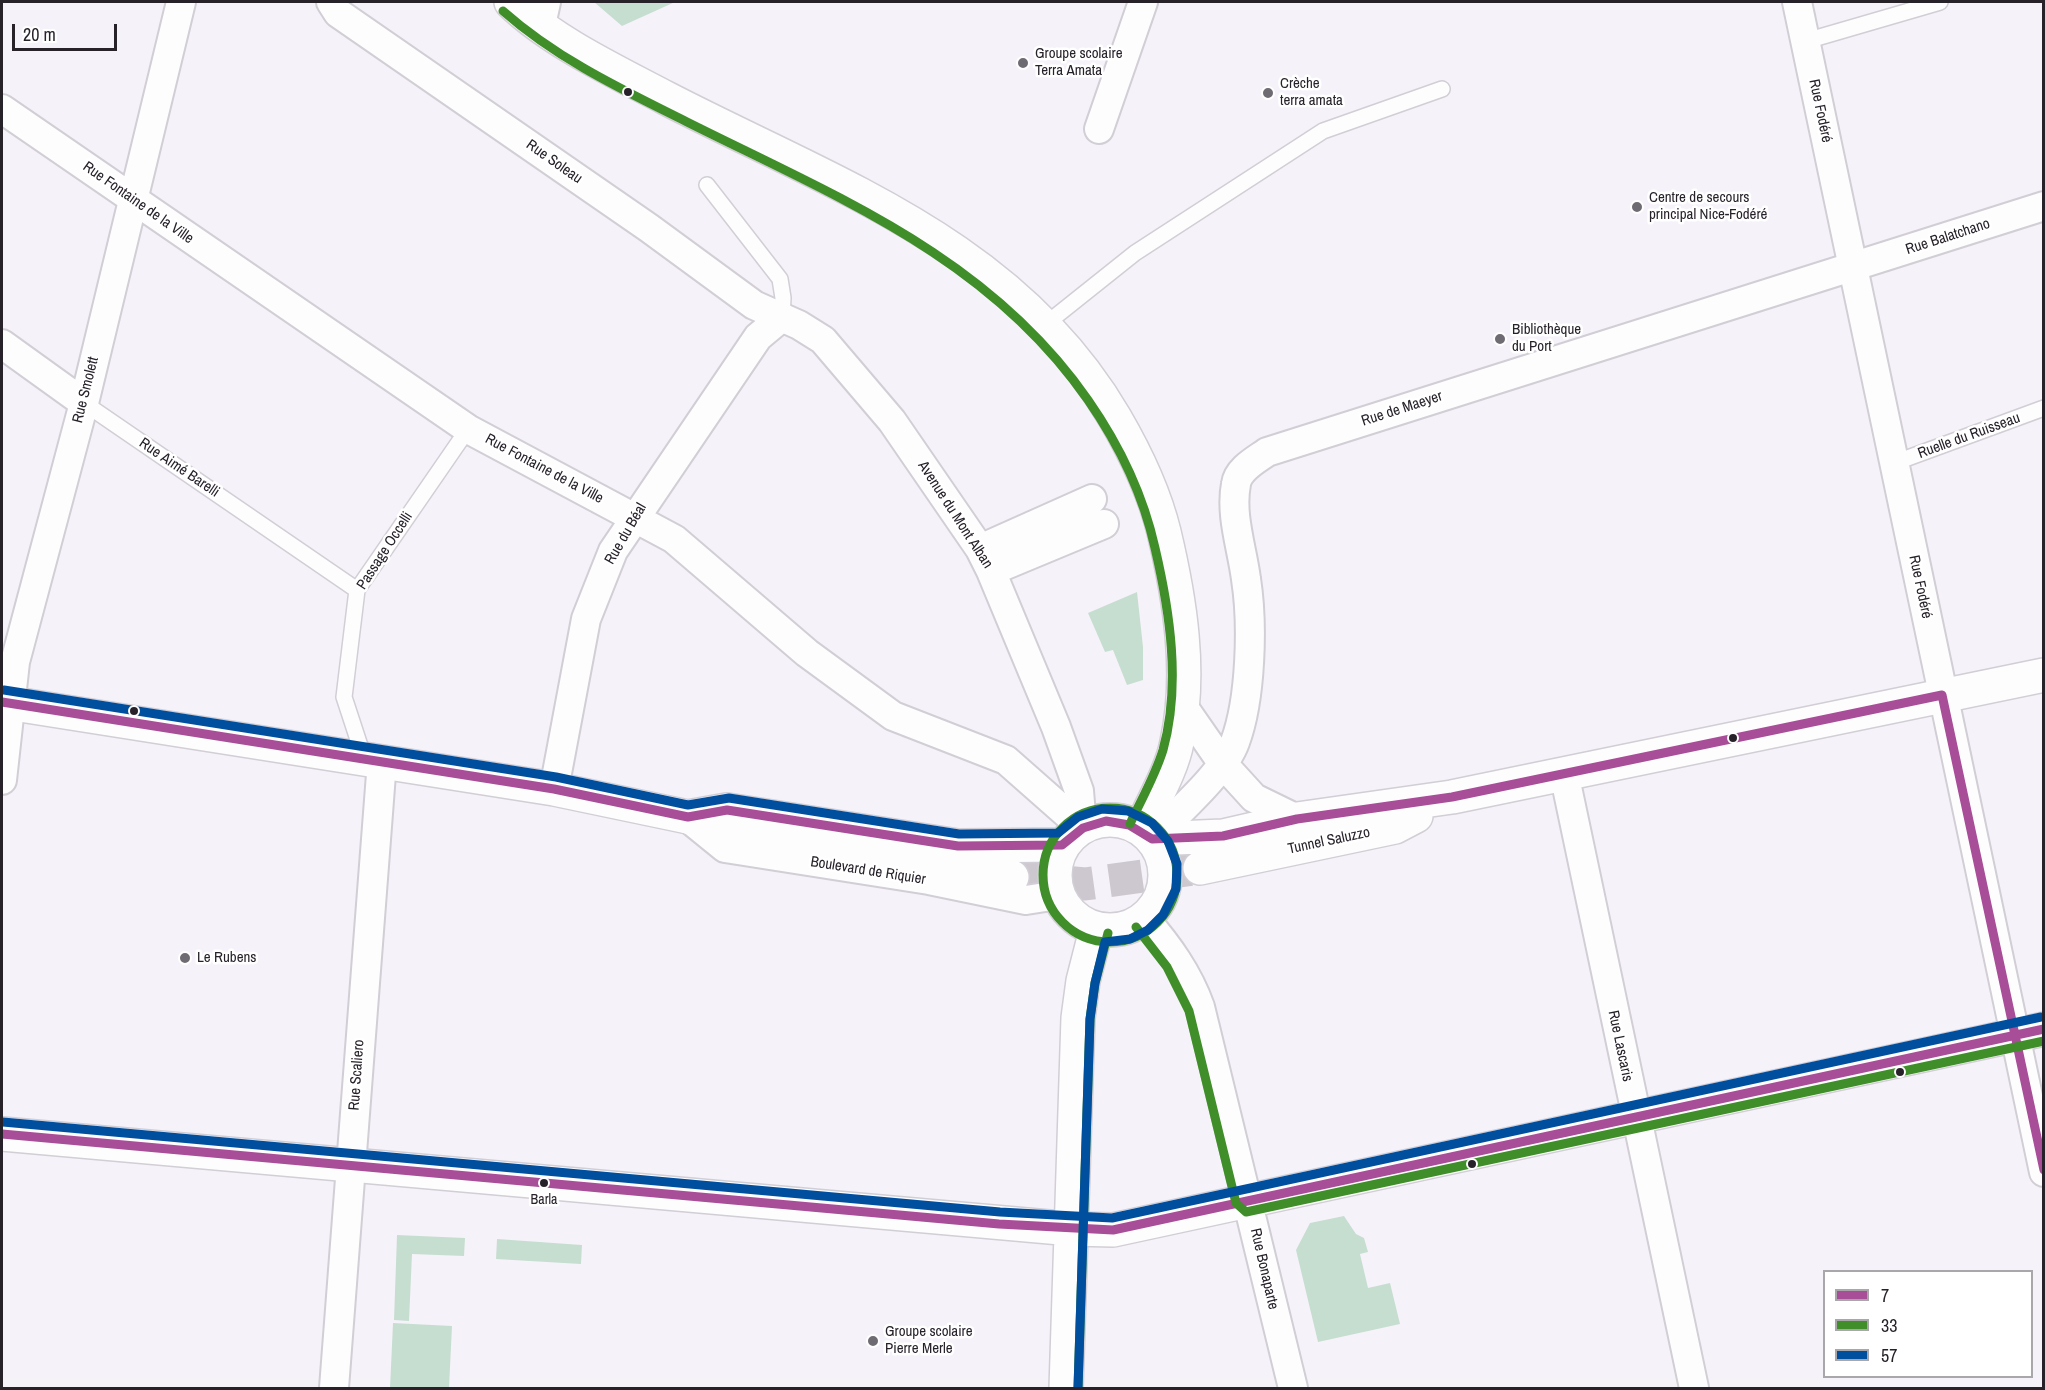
<!DOCTYPE html>
<meta charset="utf-8">
<style>
body{margin:0}
#map{position:relative;width:2045px;height:1390px;overflow:hidden;background:#f6f2f9;font-family:"Archivo Narrow",sans-serif}
canvas{display:block}
.frame{position:absolute;inset:0;border:3px solid #27222a;pointer-events:none}
.legend{position:absolute;left:1823px;top:1270px;width:210px;height:108px;box-sizing:border-box;background:#fff;border:2px solid #a9a7aa;margin:0;padding:8px 10px;list-style:none;font-size:18px;color:#27222a}
.legend li{display:flex;align-items:center;gap:12px;height:30px}
.legend b{width:30px;border:2px solid #a9a7aa}
.scale{position:absolute;left:12px;top:24px;width:105px;height:27px;box-sizing:border-box;border:3px solid #27222a;border-top:0;padding-left:8px;font-size:18px;line-height:21px;white-space:nowrap;color:#27222a;-webkit-text-stroke:4px #fff;paint-order:stroke}
</style>
<div id="map">
<canvas width="2045" height="1390"></canvas>
<div class="frame"></div>
<ul class="legend">
<li><b style="height:8px;background:#a84d97"></b>7</li>
<li><b style="height:8px;background:#3f8e29"></b>33</li>
<li><b style="height:8px;background:#004f9e"></b>57</li>
</ul>
<div class="scale">20 m</div>
</div>
<script>
const c = document.querySelector('canvas').getContext('2d');
c.lineJoin = 'round';
function fillPath(path, color) { c.fillStyle = color; c.fill(path, 'evenodd'); }
function strokePath(path, color, width, dash) { c.strokeStyle = color; c.lineWidth = width; c.lineCap = dash ? 'butt' : 'round'; c.setLineDash(dash || []); c.stroke(path); }
function drawText(font, color, halo, rows, align = 'center') {
  c.font = font + ' "Archivo Narrow",sans-serif'; c.lineWidth = 5; c.setLineDash([]); c.textBaseline = 'middle'; c.strokeStyle = halo; c.fillStyle = color; for (const [text, x, y, turn = 0] of rows) {
    c.save(); c.translate(x, y); c.rotate((+turn || 0) * Math.PI / 180); c.textAlign = isNaN(turn) ? turn : align; if (halo) c.strokeText(text, 0, 0); c.fillText(text, 0, 0); c.restore();
  }
}
const green = new Path2D(`
 M594,2H675L622,26Z
 M1137,592L1143,647V680L1127,685L1113,650L1105,652L1088,613Z
 M1344,1216L1356,1234L1364,1238L1368,1252L1360,1254L1368,1288L1390,1283L1400,1324L1318,1342L1296,1250L1310,1223Z
 M397,1235L465,1238L464,1256L412,1254L409,1321L394,1320Z
 M497,1239L582,1245L581,1264L496,1259Z
 M393,1323L452,1326L449,1388H390Z`);
const secondaryTunnel = new Path2D(`
 M1012,877L1085,884L1200,868`);
const lane = new Path2D(`
 M1806,41L1940,2
 M707,185L780,279L783,298L782,317
 M1046,324L1135,253L1323,131L1442,89
 M84,403L357,590
 M1894,463L2044,408
 M364,758L344,697L357,590L468,429`);
const street = new Path2D(`
 M331,2L338,13L649,228L754,305L799,325L823,340L892,421L980,549L991,571L1056,727L1079,791L1082,827
 M1797,2L2044,1172
 M541,25L546,2
 M2,109L468,429L674,539L807,653L893,716L1006,760L1082,827
 M1099,129L1143,2
 M2,344L84,403
 M980,549L1092,499
 M991,571L1104,524
 M1182,705L1223,764L1254,798L1297,819
 M1564,773L1694,1388
 M2,780L15,662L84,403L181,2
 M554,789L586,619L613,551L758,337L782,317
 M693,822L725,848L929,880L1026,900L1058,895
 M1152,839C1176,814 1224,773 1235,742C1251,699 1253,624 1246,579C1242,548 1230,515 1236,484C1238,469 1256,460 1267,452L2044,206
 M1145,919C1168,946 1188,973 1200,1007L1293,1388
 M334,1388L382,761`);
const secondary = new Path2D(`
 M688,817L727,830L1012,877
 M1152,839L1223,836L1297,819L1452,797L2044,675
 M1200,868L1395,827L1416,816
 M1072,1229L1113,1230L2044,1029`);
const primary = new Path2D(`
 M511,2C551,41 617,72 666,98C834,185 1014,245 1115,418C1136,454 1154,491 1164,532C1180,599 1192,673 1177,742C1172,770 1152,803 1141,829
 M2,702L554,789L688,817L727,810L958,846L1062,845
 M1055 875a55 55 0 1 1 110 0a55 55 0 1 1-110 0Z
 M2,1134L1072,1229
 M1066,1388L1078,1018L1083,981L1096,930`);
const bus1 = new Path2D(`
 M2,702L554,789L688,817L727,810L958,846L1062,845L1083,828L1106,821L1129,825L1152,839L1223,836L1297,819L1452,797L1942,695L2044,1170
 M2,1134L999,1224L1113,1230L2044,1029`);
const bus2 = new Path2D(`
 M503,11C557,59 623,90 687,122C837,197 989,257 1088,400C1120,446 1143,494 1155,548C1170,612 1181,685 1163,750C1155,776 1141,800 1130,824
 M1043 875a67 67 0 1 1 134 0a67 67 0 1 1-134 0Z
 M1136,927L1167,967L1189,1011L1236,1203L1246,1212L2044,1041
 M1078,1388L1090,1019L1095,983L1108,933`);
const bus3 = new Path2D(`
 M4,690L556,777L688,805L729,798L959,834L1058,833L1078,817L1102,809L1128,811L1152,823L1168,841L1177,864L1176,889L1163,915L1148,930L1130,939L1105,942L1095,983L1090,1019L1078,1388
 M3,1122L1000,1212L1112,1218L2041,1017`);
const markers = [
 [1023,63,6,"#6f6b72"],
 [628,92,5,"#27222a"],
 [1268,93,6,"#6f6b72"],
 [1637,207,6,"#6f6b72"],
 [1500,339,6,"#6f6b72"],
 [134,711,5,"#27222a"],
 [1733,738,5,"#27222a"],
 [185,958,6,"#6f6b72"],
 [1900,1072,5,"#27222a"],
 [1472,1164,5,"#27222a"],
 [544,1183,5,"#27222a"],
 [873,1341,6,"#6f6b72"]
];
const busNames = [
 ["Barla",544,1200]
];
const poiNames = [
 ["Groupe scolaire",1035,54],
 ["Terra Amata",1035,71],
 ["Crèche",1280,84],
 ["terra amata",1280,101],
 ["Centre de secours",1649,198],
 ["principal Nice-Fodéré",1649,215],
 ["Bibliothèque",1512,330],
 ["du Port",1512,347],
 ["Le Rubens",197,958],
 ["Groupe scolaire",885,1332],
 ["Pierre Merle",885,1349]
];
const streetNames = [
 ["Rue Fodéré",1820,111,78],
 ["Rue Soleau",554,162,35],
 ["Rue Fontaine de la Ville",138,203,35],
 ["Rue Balatchano",1948,237,-18],
 ["Rue Smolett",86,390,-76],
 ["Rue de Maeyer",1402,409,-18],
 ["Ruelle du Ruisseau",1969,436,-20],
 ["Rue Aimé Barelli",179,468,34],
 ["Rue Fontaine de la Ville",544,469,28],
 ["Avenue du Mont Alban",955,515,57],
 ["Rue du Béal",626,534,-60],
 ["Passage Occelli",385,551,-57],
 ["Rue Fodéré",1920,587,78],
 ["Tunnel Saluzzo",1329,841,-12],
 ["Boulevard de Riquier",868,871,9],
 ["Rue Lascaris",1620,1046,78],
 ["Rue Scaliero",357,1075,-86],
 ["Rue Bonaparte",1264,1269,77]
];
fillPath(green, '#c6ded0');
strokePath(secondaryTunnel, '#cdc8d0', 33, [33, 16]);
strokePath(lane, '#d2ced5', 18);
strokePath(street, '#d2ced5', 32);
strokePath(secondary, '#d2ced5', 36);
strokePath(primary, '#d2ced5', 36);
strokePath(lane, '#fefdfe', 15);
strokePath(street, '#fefdfe', 28);
strokePath(secondary, '#fefdfe', 33);
strokePath(primary, '#fefdfe', 33);
strokePath(bus1, '#a84d97', 9);
strokePath(bus2, '#3f8e29', 9);
strokePath(bus3, '#004f9e', 9);
for (const [x, y, r, color] of markers) { const dot = new Path2D(); dot.arc(x, y, r, 0, 2 * Math.PI); c.fillStyle = color; c.fill(dot); strokePath(dot, '#fff', 2); }
drawText('14px', '#27222a', '#fff', busNames);
drawText('15px', '#27222a', '#fff', poiNames, 'left');
drawText('15px', '#27222a', '#fff', streetNames);
</script>
